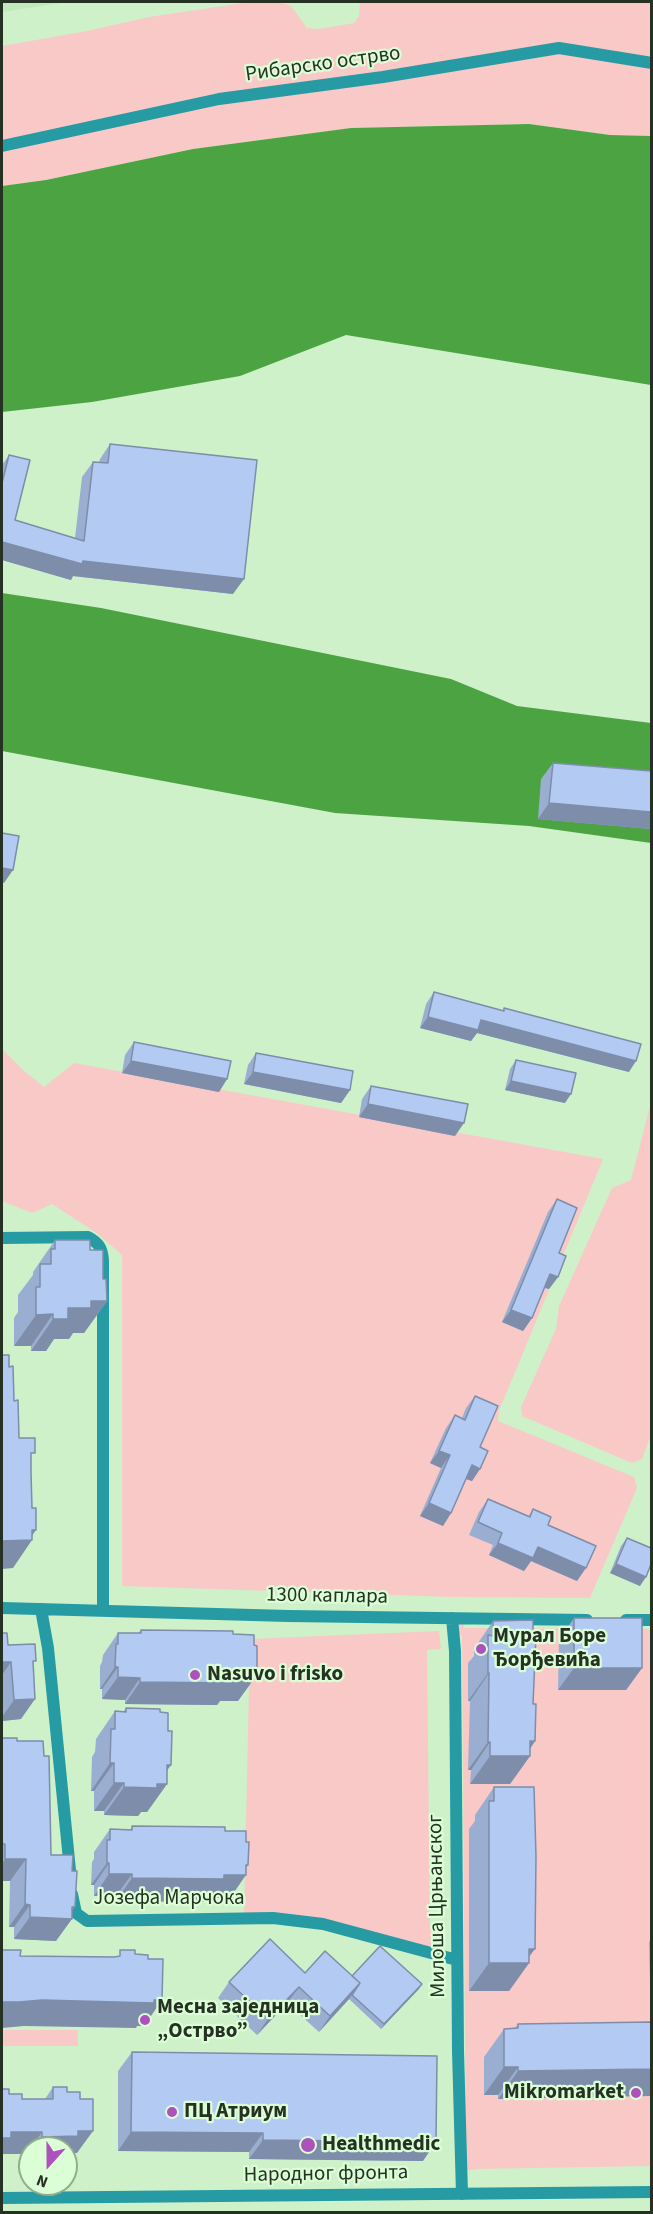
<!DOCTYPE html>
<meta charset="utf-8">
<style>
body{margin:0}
#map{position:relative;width:653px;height:2214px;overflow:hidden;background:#cef1c9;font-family:"Source Sans 3",sans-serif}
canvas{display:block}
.frame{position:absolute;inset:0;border:3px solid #253223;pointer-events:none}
.north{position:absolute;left:18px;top:2136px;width:60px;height:60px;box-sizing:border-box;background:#dbfed6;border:2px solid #92ac8e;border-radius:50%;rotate:201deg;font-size:16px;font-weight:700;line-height:24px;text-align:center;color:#253223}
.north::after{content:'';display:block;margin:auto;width:21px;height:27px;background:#ad51bc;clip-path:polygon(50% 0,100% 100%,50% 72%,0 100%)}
</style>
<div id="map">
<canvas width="653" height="2214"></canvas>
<div class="frame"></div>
<div class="north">N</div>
</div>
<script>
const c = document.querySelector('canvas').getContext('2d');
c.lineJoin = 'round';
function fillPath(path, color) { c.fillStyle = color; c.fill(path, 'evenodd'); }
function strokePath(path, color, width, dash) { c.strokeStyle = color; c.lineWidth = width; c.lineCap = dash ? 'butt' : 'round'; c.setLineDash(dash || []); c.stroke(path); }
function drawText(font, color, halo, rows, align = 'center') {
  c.font = font + ' "Source Sans 3",sans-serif'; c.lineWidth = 4.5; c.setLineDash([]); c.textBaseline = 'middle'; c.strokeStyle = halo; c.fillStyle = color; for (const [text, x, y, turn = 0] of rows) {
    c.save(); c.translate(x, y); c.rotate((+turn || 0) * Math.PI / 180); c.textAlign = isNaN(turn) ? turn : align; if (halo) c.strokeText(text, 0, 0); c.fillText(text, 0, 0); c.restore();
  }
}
const built = new Path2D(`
 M2,2H68L2,12Z`);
const green = new Path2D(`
 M250,2H279L291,6L307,28L319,29L354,23L359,16L360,2H651V136L610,135L529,124L351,128L193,149L46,180L2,186V46L87,31L149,17Z
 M2,1049L23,1070L44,1087L74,1063L603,1159L499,1411L498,1421L634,1477L637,1488L590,1598L452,1597L122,1586V1255L98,1234L52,1204L32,1213L2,1201Z
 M650,1106H652L651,1435L642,1459L632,1463L522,1416L521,1407L556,1329L559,1306L612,1188L631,1180Z
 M452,1618H464V1628L651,1629V2166L476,2169L466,2171L462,1635H453Z
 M439,1631L441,1649L427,1650L430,1928L440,1931V1955L321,1921L244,1915L250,1639Z
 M2,2030H78V2046H2Z`);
const water = new Path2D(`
 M529,124L610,135L651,136V385L346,335L240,376L92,402L2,412V186L46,180L193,149L351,128Z
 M2,593L101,608L451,679L517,706L651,723V843L529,826L335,813L2,751Z`);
const minor = new Path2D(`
 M2,146L219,99L383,77L559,48L652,63
 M2,1238L88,1237C99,1243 102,1248 103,1260V1611
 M2,1608L288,1616L587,1620
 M41,1609L48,1648L70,1870
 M452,1618L455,1651L458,2051L462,2194
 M626,1620H652
 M72,1894L76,1913L87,1921L273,1918L323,1924L457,1960`);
const tertiary = new Path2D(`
 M2,2198L652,2192`);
const wall = new Path2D(`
 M110,444L233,594L73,576L71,580L2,560V465L9,455L15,520L75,538L82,477L93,462H99L100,459Z
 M553,763L651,771V829L538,819L541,779Z
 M434,992L503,1011L504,1008L629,1072L477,1033L471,1041L420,1028L426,1004Z
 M134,1042L227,1079L219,1092L122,1073L125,1055Z
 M256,1053L350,1090L341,1103L244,1084L248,1065Z
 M516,1060L565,1103L505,1090L510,1069Z
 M371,1086L455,1136L359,1117L362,1099Z
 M557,1199L559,1253L558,1277L549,1289L544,1288L532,1318L523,1331L502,1322L548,1212Z
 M55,1240L90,1250L103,1279L107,1301L84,1333H73L69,1339H54L46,1351H31V1346H14V1318L18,1312V1295L33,1275V1272Z
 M475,1396L480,1447V1469L472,1481L466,1479L451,1513L443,1526L420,1516L441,1468L430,1463L446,1428L455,1415L462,1418L466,1408Z
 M488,1499L528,1517L533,1509L548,1525L577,1581L531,1561L524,1571L489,1555L493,1545L469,1535L479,1512Z
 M627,1538L640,1586L610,1573L621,1546Z
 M574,1618L642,1668L626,1690H558L559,1640Z
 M493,1621L533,1704L535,1741L530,1749V1756L510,1784H470L471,1770H468L470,1701H468V1663L474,1656V1649Z
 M141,1630L233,1634L254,1645L257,1668L238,1701H220L217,1705L125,1704V1700L102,1699V1689H100V1666L102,1662L103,1655L118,1633H138Z
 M2,1633L8,1645L33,1666L21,1719L2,1721Z
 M126,1708L160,1712L168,1731L171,1765L167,1770V1784L147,1812H141L138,1816L104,1815V1811H94V1791H91L92,1757L95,1752L96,1739L115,1711L123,1712Z
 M2,1738L17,1741L44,1756L51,1855L72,1912L56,1941L14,1939V1927H9L10,1881H2Z
 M494,1787L529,1957V1963L509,1991H469V1829L475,1821V1815Z
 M132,1826L225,1831L246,1869L230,1898H212L209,1902L116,1901V1896H94V1885H91L92,1862L94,1859V1852L110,1829L130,1830Z
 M651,1939V1980H650L649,1942Z
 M305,1973L352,1976L422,1984L381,2029L349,1999L319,2032L287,2003L257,2035L218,1998L229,1982Z
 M651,2022L498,2099V2095H484V2057L504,2029H514L518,2024Z
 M132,2052L423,2161L249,2159V2152L118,2151V2071Z
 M53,2087L67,2092L77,2153H67L66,2154V2148H30V2159H27V2154L9,2094L22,2099H45Z`);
const shadedWall = new Path2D(`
 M2,542L83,561L244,579L233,594L73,576L71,580L2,560Z
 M549,803L651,812V829L538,819Z
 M2,868L13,870L4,883L2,882Z
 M428,1017L481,1020L636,1061L629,1072L477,1033L471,1041L420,1028Z
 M131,1061L227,1079L219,1092L122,1073Z
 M253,1072L350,1090L341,1103L244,1084Z
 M511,1081L571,1094L565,1103L505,1090Z
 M368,1104L464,1123L455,1136L359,1117Z
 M550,1274L558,1277L549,1289L541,1286Z
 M91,1301H107L84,1333H73L69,1339H54L46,1351H31L53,1319L68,1308Z
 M511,1310L532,1318L523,1331L502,1322Z
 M53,1314L31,1346H14L36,1315Z
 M439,1451L450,1455L441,1468L430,1463Z
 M472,1465L480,1469L472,1481L463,1478Z
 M429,1503L451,1513L443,1526L420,1516Z
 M32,1530H36L29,1540H32L13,1568L2,1569V1541Z
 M498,1543L538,1547L586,1568L577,1581L531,1561L524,1571L489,1555Z
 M616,1564L646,1577L640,1586L610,1573Z
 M2,1662H11L2,1675Z
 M115,1667H118L102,1689H100Z
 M254,1668H257L249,1679H254L238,1701H220L217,1705L125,1704L140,1682L233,1679Z
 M574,1668H642L626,1690H558Z
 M488,1673H489L470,1701H468Z
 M118,1677L140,1678L125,1700L102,1699Z
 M35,1699L21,1719L2,1721V1717L14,1700Z
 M530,1741H535L525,1756H530L510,1784H470L490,1756Z
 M488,1742H490L471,1770H468Z
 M110,1763H114L94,1791H91Z
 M167,1765H171L154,1788L157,1784H167L147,1812H141L138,1816L104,1815L124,1787Z
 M114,1783H124L104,1811H94Z
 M5,1859H26L10,1881H2V1864Z
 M107,1863H109L94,1885H91Z
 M246,1865H248L241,1875H246L230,1898H212L209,1902L116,1901L132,1878L224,1875Z
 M109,1874H132L116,1896H94Z
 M25,1904L30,1905L14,1927H9Z
 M72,1907H75L67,1919H72L56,1941L14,1939L30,1917Z
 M529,1949H535L524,1963H529L509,1991H469L489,1963Z
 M360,1983L349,1999L319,2032L330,2016Z
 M422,1984L419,1989L381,2029L384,2024Z
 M299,1987L287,2003L257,2035L268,2019Z
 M42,2000H162L144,2026H137L136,2028L24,2026L2,2028V2002Z
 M504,2067H518L498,2095H484Z
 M651,2069V2096L498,2099L518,2071Z
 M78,2131H93L77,2153H67L66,2154V2148H34L42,2137Z
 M11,2132H42L31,2148H30L27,2154H2V2138Z
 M131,2132L263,2133L249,2152L118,2151Z
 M263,2140L436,2142L423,2161L249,2159Z`);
const building = new Path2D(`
 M110,444L257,460L244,579L83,561L82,564L2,542V483L9,455L30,460L15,520L84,541L93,462L108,463Z
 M553,763L651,771V812L549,803Z
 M2,833L19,836L13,870L2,868Z
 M434,992L504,1011V1008L641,1044L636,1061L481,1020L478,1030L428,1017Z
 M134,1042L231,1061L227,1079L131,1061Z
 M256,1053L353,1071L350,1090L253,1072Z
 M516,1060L576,1073L571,1094L511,1081Z
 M371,1086L468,1104L464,1123L368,1104Z
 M557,1199L577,1208L559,1253L566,1256L558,1277L550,1274L532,1318L511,1310Z
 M55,1240H90V1250H103V1279H106L107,1301H91V1308H68V1319H53V1314L36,1315V1287H40V1264H51V1249H55Z
 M2,1355H9V1367L13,1366L14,1401L18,1400L19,1438H35V1453H31V1472L32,1508H36V1530H32V1540L2,1541Z
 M475,1396L498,1406L480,1447L488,1451L480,1469L472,1465L451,1513L429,1503L450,1455L439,1451L455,1415L465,1420Z
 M488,1499L530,1517L533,1509L551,1517L548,1525L596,1546L586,1568L538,1547L533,1558L498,1543L502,1533L478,1522Z
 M627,1538L651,1548V1564L646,1577L616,1564Z
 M574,1618H642V1668H574Z
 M533,1620V1635H536L533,1704H536L535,1741H530V1756H490V1742H488L489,1673H488V1635L493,1636V1621Z
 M141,1630L233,1631V1634L254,1635V1645L257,1646V1668H254V1679H233V1683L140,1682V1678L118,1677V1667H115L116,1644H118V1633H141Z
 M2,1633H7L8,1645L35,1644L36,1661H33L35,1699L14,1700L11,1662H2Z
 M126,1708L160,1709V1712L168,1713V1731H172L171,1765H167V1784H157V1788L124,1787V1783H114V1763H110L111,1729H115V1711L126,1712Z
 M2,1738H17V1741H43L44,1756H49L51,1855H73L72,1871H77L75,1907H72V1919L30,1917V1905L25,1904L26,1859H5V1844H2Z
 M494,1787H534L536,1856L535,1949H529V1963H489V1801H494Z
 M132,1826L225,1827V1831H246V1842H249L248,1865H246V1875H224V1879L132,1878V1874H109V1863H107V1840H110V1829L132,1830Z
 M270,1939L305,1973L325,1951L360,1983L330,2016L299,1987L268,2019L229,1982Z
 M380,1946L422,1984L384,2024L352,1995L360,1983L352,1976Z
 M2,1950H21L20,1956L114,1957L120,1956V1950H135V1954L148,1955V1959H163L162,2000H154V2003L42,2000L19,2002H2Z
 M651,2022V2069L518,2071V2067H504V2029L518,2028V2024Z
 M132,2052L437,2056L436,2142L263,2140V2133L131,2132Z
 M53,2087H67V2092H80V2099H93V2131H78V2136L42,2137V2132H11V2138H2V2089H9V2094H22V2099H53Z`);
const markers = [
 [481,1649,6,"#ad51bc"],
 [195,1675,6,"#ad51bc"],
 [145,2020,6,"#ad51bc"],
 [636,2093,6,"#ad51bc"],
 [172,2112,6,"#ad51bc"],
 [308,2145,8,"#ad51bc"]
];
const streetNames = [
 ["Рибарско острво",323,65,-8],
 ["1300 каплара",327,1597,1],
 ["Јозефа Марчока",169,1899],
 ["Милоша Црњанског",438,1906,-91],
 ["Народног фронта",326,2175,-1]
];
const poiNames = [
 ["Мурал Боре",493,1637],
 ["Ђорђевића",493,1661],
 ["Nasuvo i frisko",207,1675],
 ["Месна заједница",157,2008],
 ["„Острво”",157,2032],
 ["Mikromarket",624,2093,"right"],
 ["ПЦ Атриум",184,2112],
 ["Healthmedic",322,2145]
];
fillPath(built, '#c1e9bb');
fillPath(green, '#f9c9c7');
fillPath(water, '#4ca342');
strokePath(minor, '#269ba3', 12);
strokePath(tertiary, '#269ba3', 12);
fillPath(wall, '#9aaed1');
fillPath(shadedWall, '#7d8daa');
fillPath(building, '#b3caf3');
strokePath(building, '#7d8daa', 1.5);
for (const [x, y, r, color] of markers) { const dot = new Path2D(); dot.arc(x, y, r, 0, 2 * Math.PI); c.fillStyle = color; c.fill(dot); strokePath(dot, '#dbfed6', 2); }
drawText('21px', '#253223', '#dbfed6', streetNames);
drawText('bold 21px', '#253223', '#dbfed6', poiNames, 'left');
</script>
